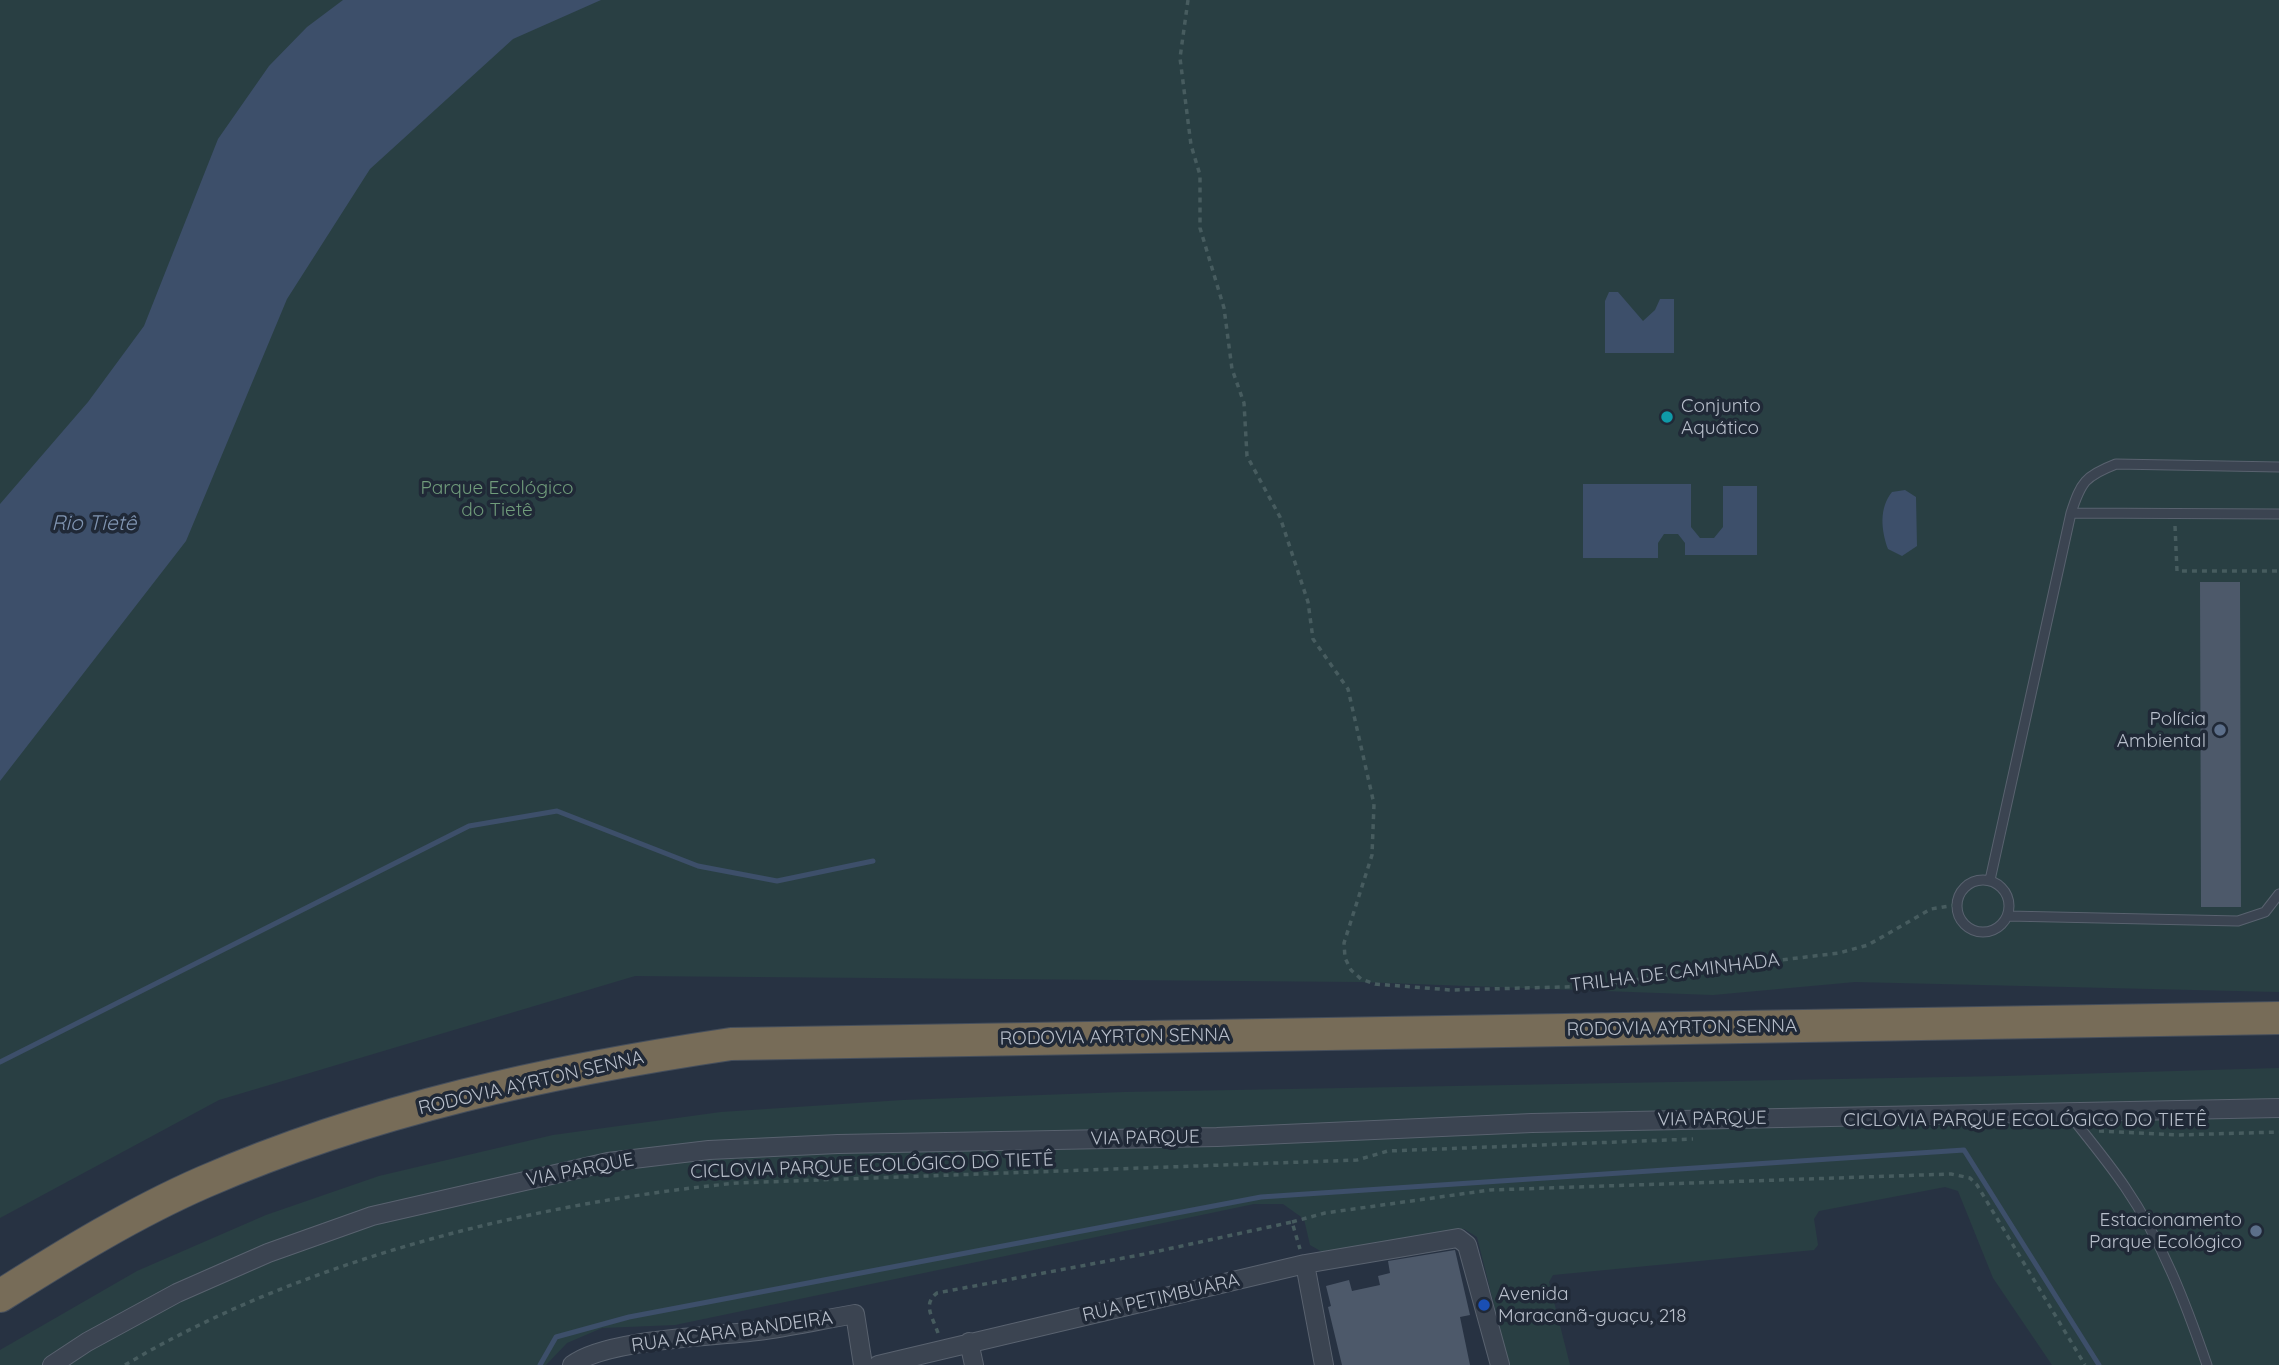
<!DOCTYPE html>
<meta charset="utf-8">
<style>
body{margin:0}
canvas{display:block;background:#273242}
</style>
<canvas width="2279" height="1365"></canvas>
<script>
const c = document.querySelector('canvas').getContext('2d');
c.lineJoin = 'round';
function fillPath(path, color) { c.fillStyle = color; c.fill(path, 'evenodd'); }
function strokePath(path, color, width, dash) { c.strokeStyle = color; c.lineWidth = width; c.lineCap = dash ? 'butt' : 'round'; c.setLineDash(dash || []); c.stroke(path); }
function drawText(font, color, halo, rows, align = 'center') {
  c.font = font + ' Quicksand,sans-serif'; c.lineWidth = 7; c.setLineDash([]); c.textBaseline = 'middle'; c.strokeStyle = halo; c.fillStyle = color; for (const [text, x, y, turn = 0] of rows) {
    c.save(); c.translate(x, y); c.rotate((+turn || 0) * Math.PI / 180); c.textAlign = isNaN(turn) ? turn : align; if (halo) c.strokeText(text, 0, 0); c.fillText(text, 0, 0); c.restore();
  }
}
const green = new Path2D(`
 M0,0H2279V992L1855,982L1713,995L1360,982L635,976L219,1100L0,1218Z
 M2279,1068V1365H2052L1993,1278L1958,1191L1945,1187L1819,1211L1814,1219L1818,1245L1814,1250L1553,1275L1549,1282L1570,1365H1509L1477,1237L1464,1229L1324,1253L1310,1245L1304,1219L1283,1204H1254L675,1325L602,1328L567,1343L546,1365H0V1350L137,1271L266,1215L379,1176L553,1135L721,1112L903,1100L1125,1092L2005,1076Z`);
const water = new Path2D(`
 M343,0H601L513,39L370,169L287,299L186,541L0,781V504L88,402L144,326L218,139L269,66L307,27Z
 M1609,292H1618L1643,321L1655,310L1660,299H1674V353H1605V301Z
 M1583,484H1691V527L1700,538H1714L1723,527V486H1757V555H1685V543L1678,534H1664L1658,543V558H1583Z
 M1905,490L1916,497L1917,546L1902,556L1888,549C1881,530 1879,508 1892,492Z`);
const stream = new Path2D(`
 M0,1062L469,826L557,811L698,866L777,881L873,861
 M540,1365L556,1337L629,1317L1261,1197L1964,1150L2099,1365`);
const building = new Path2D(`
 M2200,582H2240L2241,907H2201Z
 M1455,1250L1470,1315L1460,1317L1470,1365H1342L1328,1307L1331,1306L1326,1286L1349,1280L1352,1291L1380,1285L1378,1276L1390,1273L1388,1261Z`);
const path = new Path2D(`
 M1188,0L1180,58L1191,145L1200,175V228L1224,308L1232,369L1244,403L1247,456L1280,517L1308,602L1313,639L1348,689L1374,804L1372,855L1344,943L1345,958L1351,970L1361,979L1375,984L1451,990L1597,986L1690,971L1839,953L1868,945L1931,909L1955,905
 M2175,526L2177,571H2279
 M2099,1131L2177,1135L2279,1132
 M1292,1222L1325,1213L1490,1190L1951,1174L1970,1178L1977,1185L2085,1365
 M938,1333C933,1318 922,1304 937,1293L1145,1254L1292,1222L1300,1249
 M125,1365C303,1259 533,1203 737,1183L1357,1160L1388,1151L1693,1139`);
const service = new Path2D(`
 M2071,513L2279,514
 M1957 906a26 26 0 1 1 52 0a26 26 0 1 1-52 0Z
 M1990,880L2071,513C2081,482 2085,476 2116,464L2279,467
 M2008,916L2238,921L2265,912L2279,894
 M2069,1114C2088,1138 2108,1162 2125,1187C2162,1241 2186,1304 2207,1365`);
const minor = new Path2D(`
 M1305,1264L1324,1365
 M969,1342L974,1365
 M52,1365L87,1342L177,1293L268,1253L372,1216L608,1162L709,1150L838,1144L1217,1137L1532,1123L2279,1108
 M572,1365C607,1338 717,1337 765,1330C795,1326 825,1319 855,1314L863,1365
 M878,1365L1305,1264L1458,1238L1467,1245L1500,1365`);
const motorway = new Path2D(`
 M0,1296C65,1255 133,1213 204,1182C372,1109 550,1071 731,1044L2279,1018`);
const markers = [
 [1667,417,7,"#0f9aa8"],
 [2220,730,7,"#5c6f8a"],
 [2256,1231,7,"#5c6f8a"],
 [1484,1305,7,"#1a4fb4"]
];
const poiNames = [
 ["Conjunto",1681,406],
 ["Aquático",1681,428],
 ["Polícia",2206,719,"right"],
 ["Ambiental",2206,741,"right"],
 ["Estacionamento",2242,1220,"right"],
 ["Parque Ecológico",2242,1242,"right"],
 ["Avenida",1498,1294],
 ["Maracanã-guaçu, 218",1498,1316]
];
const parkNames = [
 ["Parque Ecológico",497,488],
 ["do Tietê",497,510]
];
const streetNames = [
 ["TRILHA DE CAMINHADA",1675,973,-7],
 ["RODOVIA AYRTON SENNA",1682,1028,-1],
 ["RODOVIA AYRTON SENNA",1115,1037,-1],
 ["RODOVIA AYRTON SENNA",531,1083,-13],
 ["VIA PARQUE",1712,1119,-1],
 ["CICLOVIA PARQUE ECOLÓGICO DO TIETÊ",2025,1120],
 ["VIA PARQUE",1145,1138,-1],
 ["CICLOVIA PARQUE ECOLÓGICO DO TIETÊ",872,1166,-2],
 ["VIA PARQUE",580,1170,-11],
 ["RUA PETIMBUARA",1161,1298,-13],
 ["RUA ACARA BANDEIRA",732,1332,-8]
];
const waterNames = [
 ["Rio Tietê",94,524]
];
fillPath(green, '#293f43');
fillPath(water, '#3d4f6a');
strokePath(stream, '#3d4f6a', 5);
fillPath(building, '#4d596a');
strokePath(service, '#59626f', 11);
strokePath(minor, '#59626f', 20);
strokePath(motorway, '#464f5c', 34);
strokePath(path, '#475c5f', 3.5, [5, 5]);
strokePath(service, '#3b4451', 9);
strokePath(minor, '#3b4451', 18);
strokePath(motorway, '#776c58', 32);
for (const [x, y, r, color] of markers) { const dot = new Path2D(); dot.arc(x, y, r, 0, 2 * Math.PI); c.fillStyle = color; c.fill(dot); strokePath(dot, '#202937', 2.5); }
drawText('19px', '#b8bfcb', '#202937', poiNames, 'left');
drawText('19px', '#709c7b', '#202937', parkNames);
drawText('19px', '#b8bfcb', '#202937', streetNames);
drawText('italic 21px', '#8095b2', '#202937', waterNames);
</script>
